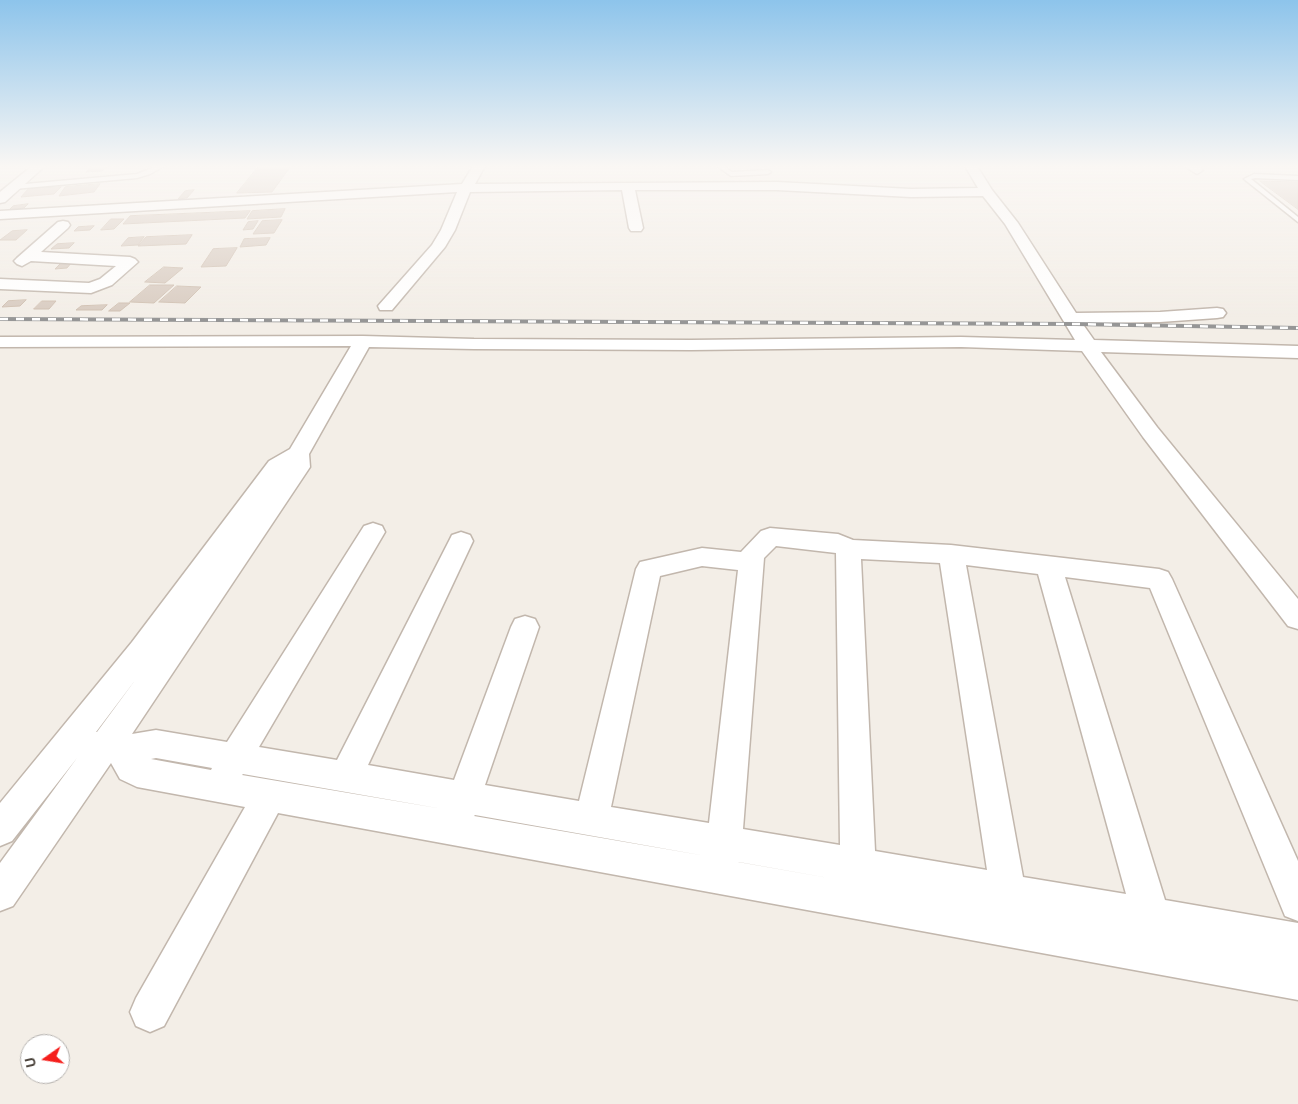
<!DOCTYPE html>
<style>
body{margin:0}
#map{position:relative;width:1298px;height:1104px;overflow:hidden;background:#f3eee7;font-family:Figtree,sans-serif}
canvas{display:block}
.north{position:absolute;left:20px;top:1034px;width:50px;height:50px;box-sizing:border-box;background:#fff;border:1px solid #b5b2af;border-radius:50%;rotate:257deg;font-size:14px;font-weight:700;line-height:20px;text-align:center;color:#463e36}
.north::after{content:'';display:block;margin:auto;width:18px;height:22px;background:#f51f1c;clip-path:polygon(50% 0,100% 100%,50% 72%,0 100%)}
</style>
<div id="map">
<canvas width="1298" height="1104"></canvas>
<div class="north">U</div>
</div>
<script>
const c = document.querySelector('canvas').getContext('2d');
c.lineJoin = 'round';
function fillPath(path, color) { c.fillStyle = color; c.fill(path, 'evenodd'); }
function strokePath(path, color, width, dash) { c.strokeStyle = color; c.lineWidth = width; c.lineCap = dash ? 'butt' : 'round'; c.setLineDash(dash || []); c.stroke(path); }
const building = new Path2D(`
 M108,166L102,171L86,172L91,167Z
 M259,166H291L272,192L237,193Z
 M1260,181L1298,182V209Z
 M100,184L94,192L59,196L65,187Z
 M61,187L54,194L21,197L28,189Z
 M194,190L187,198L178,199L185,191Z
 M28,204L24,208L9,210L13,206Z
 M285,209L281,217L247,219L252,211Z
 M250,211L245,218L123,224L130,216Z
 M111,219H124L114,229L101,230Z
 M282,220L274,233L253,234L262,221Z
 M258,221L253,229L243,230L248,222Z
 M94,226L90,230L74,231L78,227Z
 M27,230L16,240H0L12,231Z
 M192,235L186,244L138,246L146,237Z
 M144,237L138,245L121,246L128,238Z
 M270,238L266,245L240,247L244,239Z
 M74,243L69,248L51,249L57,244Z
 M237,248L226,266L201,267L213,249Z
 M72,262L67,268L55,269L61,263Z
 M164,267L183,268L165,283L145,282Z
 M150,285H174L154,303L130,302Z
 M177,286L201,287L185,303L159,302Z
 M26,300L20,306L2,307L8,301Z
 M42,301H56L49,309H34Z
 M119,303H130L120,311H109Z
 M107,305L102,310H76L81,306Z`);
const service = new Path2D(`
 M157,166H164L150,174L137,178L14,189L11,187L14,185L137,174Z
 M717,166H723L732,172L768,170L771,172L768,174L731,176Z
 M1254,174L1298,176V180L1255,178L1251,179L1298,217V222L1244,179Z`);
const minor = new Path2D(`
 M32,166H45L5,202L0,203V192Z
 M473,166H485L475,184L777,182L911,189L978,188L965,166H977L992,190L1018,223L1076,313L1160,312L1217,308L1223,309L1226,313L1223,317L1217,318L1160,322L1082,323L1094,340L1298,346V358L1101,352L1157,427L1298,599V629L1288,626L1143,437L1082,351L961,347L691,350L474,349L369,347L309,454L310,467L132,734L156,730L227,742L364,526L373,523L382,526L385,532L259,747L337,760L449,541L452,535L461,532L470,535L473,541L368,765L454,780L511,627L515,619L525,616L535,619L539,627L485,785L579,801L636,569L640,562L702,548L741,552L761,531L770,528L838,534L853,540L951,545L1159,569L1168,572L1172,579L1298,861V921L1285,916L1150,588L1065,577L1165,900L1298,923V1000L278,813L164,1026L150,1032L136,1026L130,1012L136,998L245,807L137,787L120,779L111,763L13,906L0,911V863L77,758L12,841L0,846V803L132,642L269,461L290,449L351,346L0,347V337L363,336L474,339L691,340L961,337L1075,340L1005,224L983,196L911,197L777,190H635L643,228L641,231H631L629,228L622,190L470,192L455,230L445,247L392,310H380L378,306L432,245L441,230L457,192L0,219V211L462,184ZM776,546L836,553L840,845L743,829L764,558ZM861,559L940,563L987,870L875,851ZM966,565L1038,574L1126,894L1023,877ZM702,566L738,570L709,823L611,807L660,576ZM136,679L97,732H96ZM156,758L212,768L211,770L151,759ZM243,774L443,809L242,775ZM475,815L706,856L474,816ZM738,862H739L840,880Z
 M1184,166H1198L1203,170L1197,174Z
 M63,221L68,222L70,225L68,228L41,252L130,257L135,259L138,262L112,285L91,293L0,289V279L89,283L100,279L116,266L31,261L22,266L17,264L14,261L17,258L58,222Z`);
const rail = new Path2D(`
 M0,319L1075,324L1298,328`);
fillPath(building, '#d8cbc0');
strokePath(building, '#cfbfb0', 1);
strokePath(service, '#c2b7ad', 3);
strokePath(minor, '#c2b7ad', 3);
fillPath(service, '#fff');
fillPath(minor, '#fff');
strokePath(rail, '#969696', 4);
strokePath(rail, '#fff', 2.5, [8]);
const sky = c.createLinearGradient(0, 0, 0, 320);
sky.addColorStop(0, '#8dc4eb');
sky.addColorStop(0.52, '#faf7f4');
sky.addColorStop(1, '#faf7f400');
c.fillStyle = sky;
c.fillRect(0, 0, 1298, 320);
</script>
